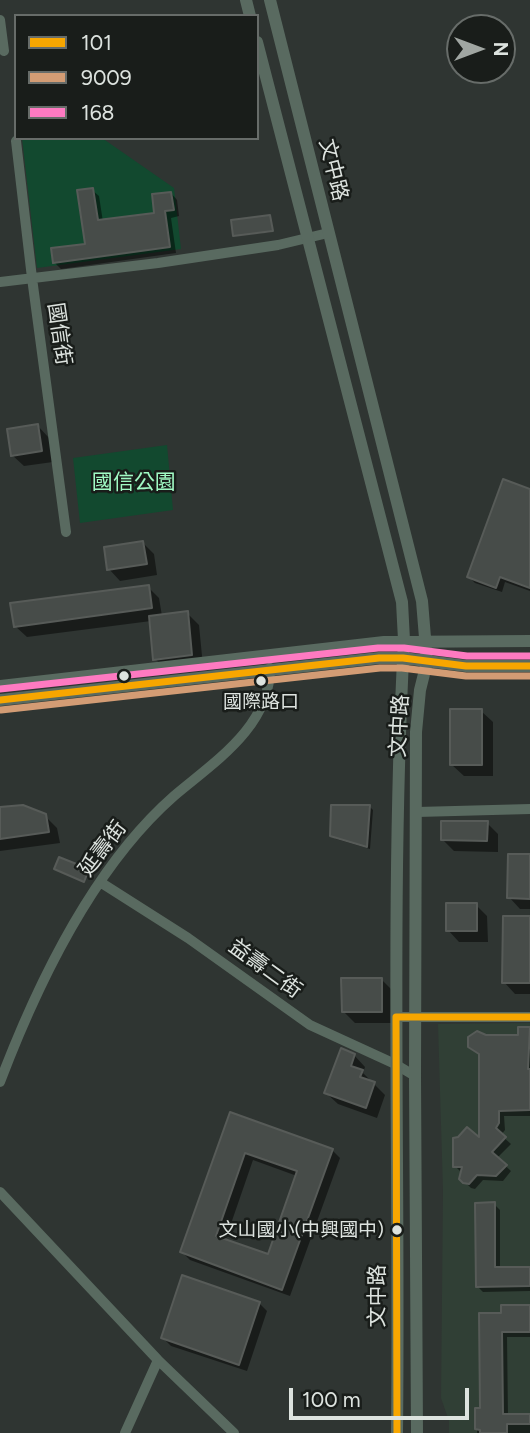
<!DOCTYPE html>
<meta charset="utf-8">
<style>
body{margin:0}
#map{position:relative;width:530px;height:1433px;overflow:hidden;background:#2f3532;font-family:Figtree,sans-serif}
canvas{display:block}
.legend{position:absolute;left:14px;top:14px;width:245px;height:126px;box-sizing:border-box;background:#191d1a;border:2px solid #676c69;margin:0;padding:9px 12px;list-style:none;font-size:21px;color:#dde3df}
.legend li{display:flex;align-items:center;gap:14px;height:35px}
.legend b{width:35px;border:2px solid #676c69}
.north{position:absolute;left:446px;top:14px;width:70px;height:70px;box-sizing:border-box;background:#191d1a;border:2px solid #676c69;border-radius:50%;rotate:90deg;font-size:19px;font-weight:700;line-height:28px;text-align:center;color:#dde3df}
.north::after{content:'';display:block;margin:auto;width:24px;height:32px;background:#a0a6a2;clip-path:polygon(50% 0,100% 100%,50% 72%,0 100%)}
.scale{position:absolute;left:289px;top:1388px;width:180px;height:32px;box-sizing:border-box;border:4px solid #dde3df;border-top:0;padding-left:9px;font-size:21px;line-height:24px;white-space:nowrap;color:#dde3df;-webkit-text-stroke:5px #191d1a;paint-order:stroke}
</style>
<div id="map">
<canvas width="530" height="1433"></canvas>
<ul class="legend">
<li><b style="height:9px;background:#f7a600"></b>101</li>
<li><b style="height:9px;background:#d39c74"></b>9009</li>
<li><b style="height:9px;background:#fe7ac1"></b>168</li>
</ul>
<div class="north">N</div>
<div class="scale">100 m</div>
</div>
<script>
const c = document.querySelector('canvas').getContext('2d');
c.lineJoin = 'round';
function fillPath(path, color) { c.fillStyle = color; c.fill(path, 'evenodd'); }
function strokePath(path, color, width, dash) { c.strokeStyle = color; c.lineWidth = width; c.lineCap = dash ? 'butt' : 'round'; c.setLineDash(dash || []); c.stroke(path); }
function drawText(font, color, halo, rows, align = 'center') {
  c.font = font + ' Figtree,"Noto Sans TC",sans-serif'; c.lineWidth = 5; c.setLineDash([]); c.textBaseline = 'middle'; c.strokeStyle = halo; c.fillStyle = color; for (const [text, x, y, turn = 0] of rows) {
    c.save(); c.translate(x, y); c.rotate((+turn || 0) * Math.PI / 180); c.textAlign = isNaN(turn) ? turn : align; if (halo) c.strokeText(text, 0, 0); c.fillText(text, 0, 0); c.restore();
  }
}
const built = new Path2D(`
 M530,1023V1433H449V1421L441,1398L443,1191L438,1024Z`);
const green = new Path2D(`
 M22,138H102L174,188L181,249L37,268Z
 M167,445L173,510L80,523L73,458Z`);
const shadow = new Path2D(`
 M92,190L99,196L103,222L156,214L171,193L177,200L179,216L171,218L176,253L61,269L54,262L87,245Z
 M270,218L273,232L234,236Z
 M38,426L49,438L53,462L24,466L12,455Z
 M530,490V591L505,582L502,592L475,583L469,577Z
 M143,543L154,554L157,575L120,581L109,569Z
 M148,587L159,598L162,616L187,613L199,625L203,666L167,670L155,659L151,621L27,637L15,626Z
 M481,711L493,722V776H464L452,765Z
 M369,806L373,810L370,849L336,839L332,835Z
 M45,816L57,828L60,843L0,851V817Z
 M487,823L498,834V852L454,851L443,840Z
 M530,856V909H520L509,897Z
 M476,905L487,916L488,942H459L448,930Z
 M530,918V994H515L504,982Z
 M381,979L393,991V1023H355L343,1011Z
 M520,1029H530V1116H504L505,1130L501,1135L511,1144L497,1158L511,1171L503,1181L483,1180L475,1189L471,1188L461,1178V1172L455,1166L481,1141V1055L470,1046L486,1037L520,1036Z
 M354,1055L365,1067L363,1073L385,1095L377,1118L338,1104L326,1093Z
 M231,1114L332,1150L340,1158L290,1296L190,1260L182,1252ZM253,1160L297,1176L269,1257L225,1241Z
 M494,1204L500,1210V1268H530V1291L483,1292L477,1286Z
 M259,1303L267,1311L247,1371L171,1346L163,1338Z
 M530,1307V1337H507L508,1416L530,1415V1433H477V1410H481L503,1314Z`);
const building = new Path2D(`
 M93,188L98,220L154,213L152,194L171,192L174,210L165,211L170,247L53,263L51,248L85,244L77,190Z
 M270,215L273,231L233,236L231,220Z
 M38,424L42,451L11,456L7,429Z
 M503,479L530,489V588L500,577L496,588L467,577Z
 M143,541L147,564L107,570L104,547Z
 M149,585L152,608L14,627L10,603Z
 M188,611L192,655L153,660L149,616Z
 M450,709H482V765H450Z
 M23,805L46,814L49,832L0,839V807Z
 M331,805H370L367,847L330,836Z
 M441,821H488L487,841L441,840Z
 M508,854H530V899L507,898Z
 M59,857L89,869L84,882L54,869Z
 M446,903H477V931H446Z
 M503,916H530V983H502Z
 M341,978H382V1012H342Z
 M518,1027H530L528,1069H530V1110L499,1111V1123L496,1128L506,1137L492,1152L507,1165L496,1176L477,1175L469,1184L463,1183L459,1179L462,1167H453V1138L458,1137L467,1127L479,1137V1054L468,1047V1037L477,1031L486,1035H518Z
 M341,1048L355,1054L351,1066L363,1070L360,1077L375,1082L366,1108L324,1093Z
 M230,1112L333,1149L282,1290L180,1252ZM245,1153L297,1171L268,1254L216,1236Z
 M495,1202V1267H530V1286L476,1287L475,1203Z
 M182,1275L260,1302L239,1365L161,1338Z
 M501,1305H530V1332H502L503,1414H530V1424H507V1433H480V1430L475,1429V1408H480L479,1313H501Z`);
const minor = new Path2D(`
 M0,20L4,51
 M16,141L32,278L66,532
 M0,282L158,263L278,245L328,233
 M417,812L530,809
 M100,882L188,938L310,1025L395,1064L415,1076
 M396,1017H530
 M0,1082C38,982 93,867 174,796C214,762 270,727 270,668
 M0,1192L158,1360L234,1433
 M125,1433L158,1360`);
const tertiary = new Path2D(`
 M246,0L250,16
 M270,0L422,601L427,662L420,690L416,732L415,1076L417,1433
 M257,42L402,602L404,640C390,904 400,1169 397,1433
 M0,686L384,642L530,641
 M0,700L379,658H403L466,666H530`);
const bus1 = new Path2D(`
 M0,700L379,658H403L466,666H530
 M397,1433L396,1017H530`);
const bus2 = new Path2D(`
 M1,710L380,668H402L466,676H530`);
const bus3 = new Path2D(`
 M0,689L378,648H404L467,656H530`);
const markers = [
 [124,676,6,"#dde3df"],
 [261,681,6,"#dde3df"],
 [397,1230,6,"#dde3df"]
];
const busNames = [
 ["國際路口",261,702],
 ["文山國小(中興國中)",384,1230,"right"]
];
const streetNames = [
 ["文中路",333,170,76],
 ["國信街",59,334,82],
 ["文中路",400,726,-87],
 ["延壽街",103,849,-53],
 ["益壽二街",265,969,36],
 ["文中路",378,1296,-90]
];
const parkNames = [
 ["國信公園",134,483]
];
fillPath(built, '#303f35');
fillPath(green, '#12492f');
fillPath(shadow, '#0007');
fillPath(building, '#474c49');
strokePath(building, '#575b58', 2);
strokePath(minor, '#596a60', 10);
strokePath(tertiary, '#596a60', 12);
strokePath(bus1, '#f7a600', 7);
strokePath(bus2, '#d39c74', 7);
strokePath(bus3, '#fe7ac1', 7);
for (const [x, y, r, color] of markers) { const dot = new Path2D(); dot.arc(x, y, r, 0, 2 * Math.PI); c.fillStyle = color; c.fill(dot); strokePath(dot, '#191d1a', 2.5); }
drawText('19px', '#dde3df', '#191d1a', busNames);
drawText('21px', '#dde3df', '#191d1a', streetNames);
drawText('21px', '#a0fac4', '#191d1a', parkNames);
</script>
